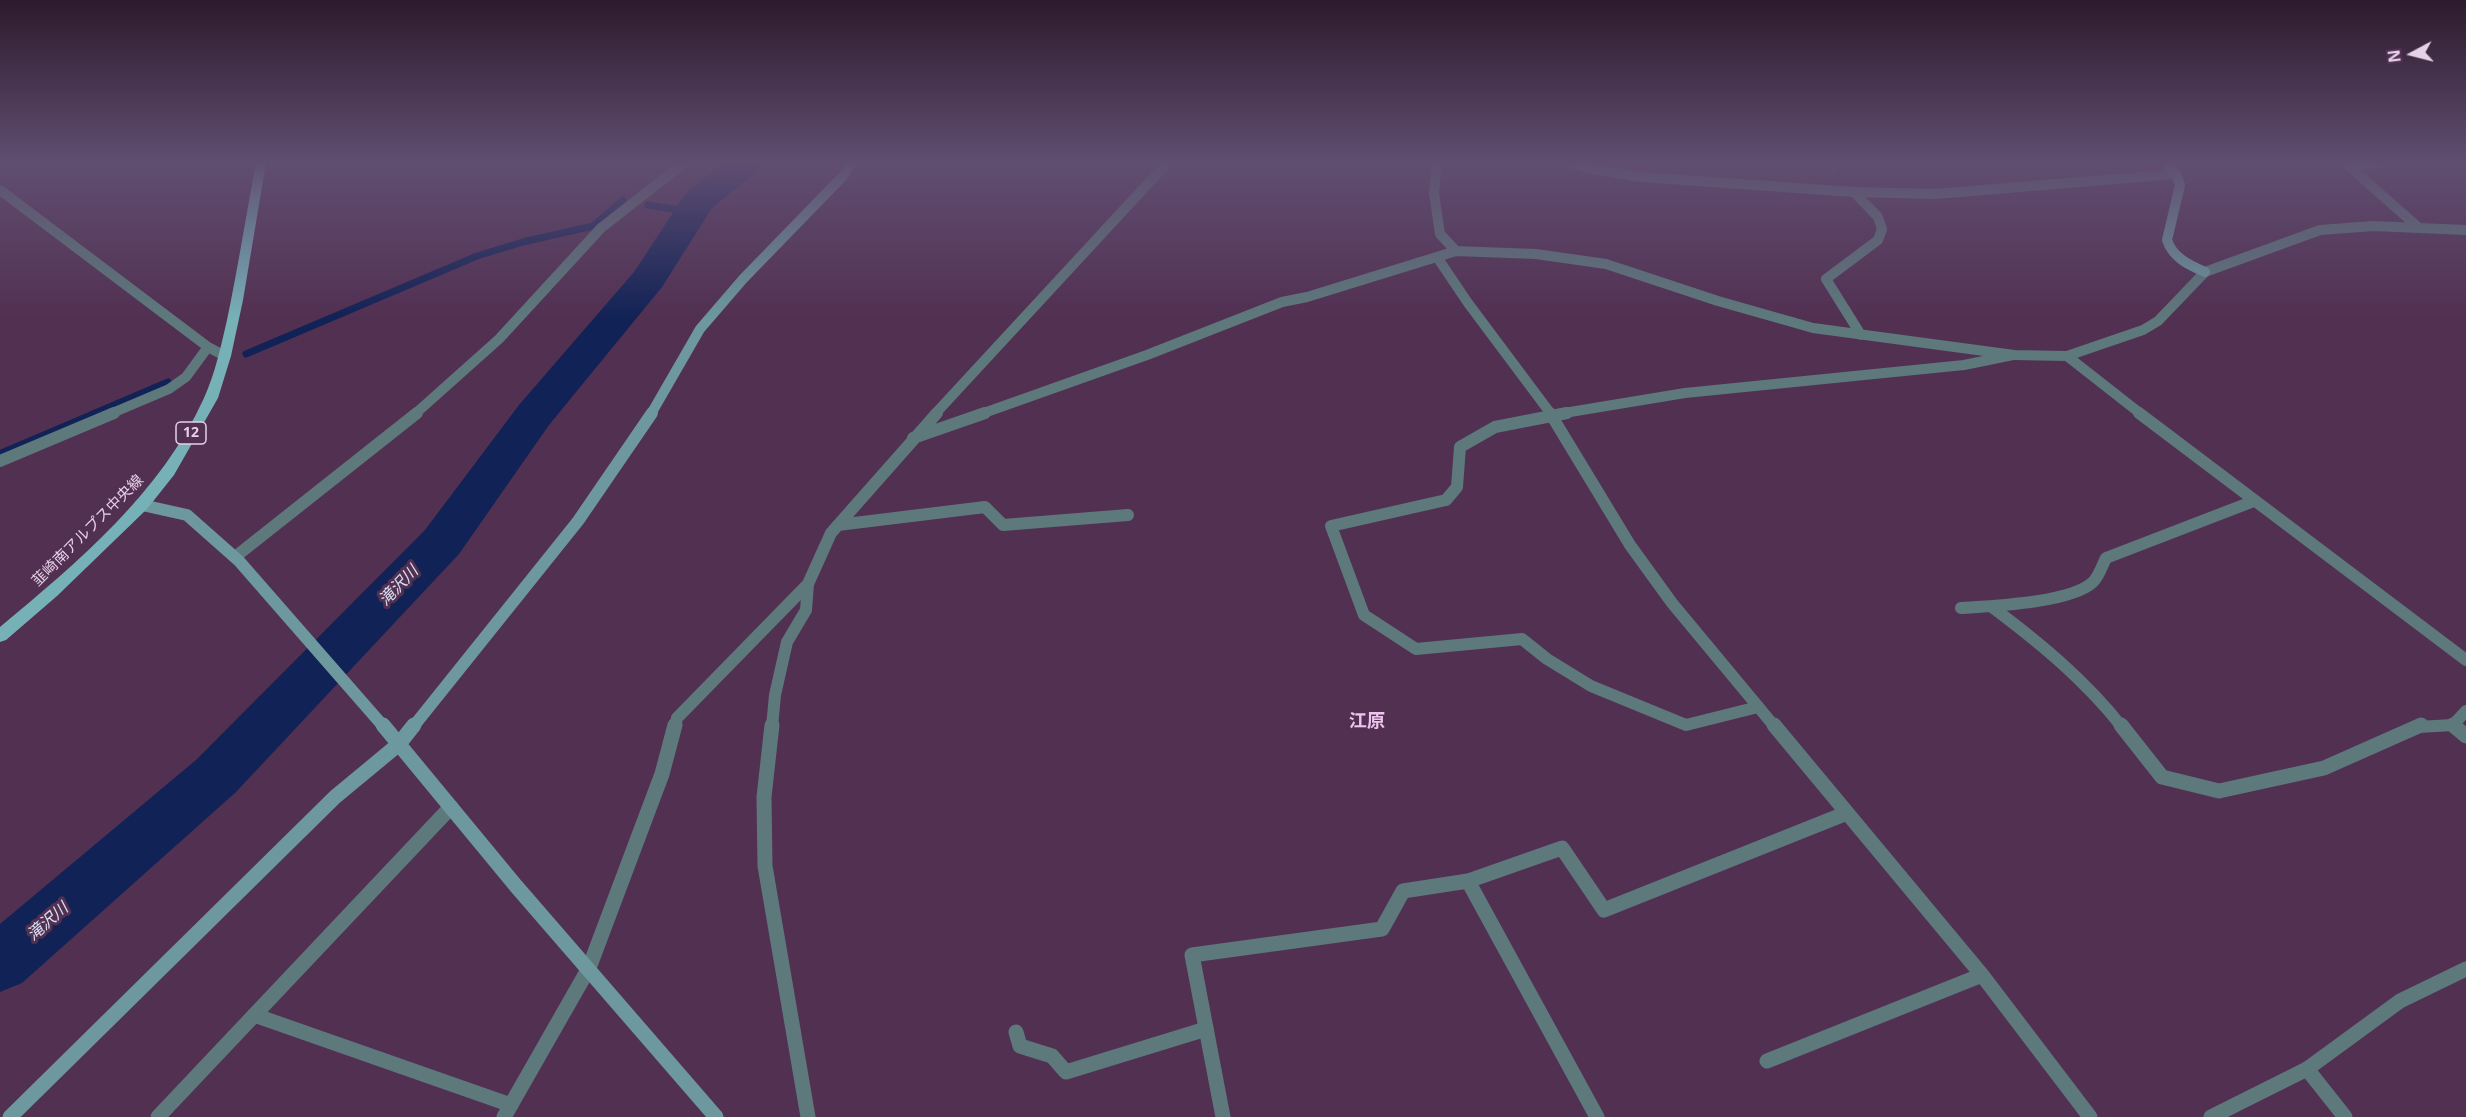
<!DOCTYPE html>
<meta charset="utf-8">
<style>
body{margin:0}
#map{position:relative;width:2466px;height:1117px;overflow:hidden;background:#523052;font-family:"Open Sans",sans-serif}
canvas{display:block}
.north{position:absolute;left:2382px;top:24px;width:60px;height:60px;-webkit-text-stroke:4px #523052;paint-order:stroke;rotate:263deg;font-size:16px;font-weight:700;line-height:24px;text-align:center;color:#e6d1e6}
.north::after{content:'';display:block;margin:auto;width:21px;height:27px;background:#e6d1e6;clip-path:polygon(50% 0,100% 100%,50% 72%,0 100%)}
</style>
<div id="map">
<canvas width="2466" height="1117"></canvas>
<div class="north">N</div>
</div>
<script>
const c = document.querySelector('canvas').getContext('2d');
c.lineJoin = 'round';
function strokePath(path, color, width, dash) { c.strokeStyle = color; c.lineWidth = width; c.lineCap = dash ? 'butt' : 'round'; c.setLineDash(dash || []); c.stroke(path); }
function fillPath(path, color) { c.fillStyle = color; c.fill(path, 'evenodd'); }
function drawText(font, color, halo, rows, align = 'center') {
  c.font = font + ' "Open Sans","Noto Sans JP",sans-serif'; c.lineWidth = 6; c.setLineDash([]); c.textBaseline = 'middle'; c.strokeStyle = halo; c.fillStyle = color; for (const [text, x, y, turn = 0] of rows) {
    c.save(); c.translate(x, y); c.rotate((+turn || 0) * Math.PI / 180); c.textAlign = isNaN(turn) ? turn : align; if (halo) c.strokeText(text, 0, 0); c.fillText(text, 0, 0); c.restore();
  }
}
const streamFar1 = new Path2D(`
 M648,205L692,212
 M246,354L477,256L523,242L593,226L623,200
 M93,414L168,382`);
const stream = new Path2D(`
 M0,454L97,413`);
const river = new Path2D(`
 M725,163H763L758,170L712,208L662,287L549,425L459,554L236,792L22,983L0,992V924L196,760L425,530L519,405L634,272L686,193Z`);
const path = new Path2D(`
 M1829,163L1835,172`);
const laneFar2 = new Path2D(`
 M1573,163L1587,168L1642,177L1854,192L1935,194L2176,174
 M2349,166L2381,163
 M1558,414L1685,393L1964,365L2013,355`);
const laneFar1 = new Path2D(`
 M1567,413L1495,427L1460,447L1457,487L1446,500L1331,526L1364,615L1416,649L1522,639L1547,659L1591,686L1686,725L1758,707`);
const lane = new Path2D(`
 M254,1015L511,1105
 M1016,1032L1020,1046L1052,1056L1066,1072L1206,1029
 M2307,1069L2345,1117
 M158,1117L451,807`);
const streetFar2 = new Path2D(`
 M1437,163L1434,193L1440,234L1456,251
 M2349,166L2419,228
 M0,190L208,347L225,356
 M1854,192L1878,217L1882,229L1878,240L1826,279L1861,335
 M1437,257L1468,303L1551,414
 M2067,356L2141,414
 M110,414L169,389L186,377L208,347
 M415,414L499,339L601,228L684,163
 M935,414L1167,163
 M981,414L1147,355L1282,302L1307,297L1456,251L1536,254L1606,264L1718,301L1813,328L2014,355L2067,356L2143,330L2158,321L2205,272L2320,230L2373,226L2466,230`);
const streetFar1 = new Path2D(`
 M1550,413L1630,545L1672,603L1775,727
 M2139,413L2466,660
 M913,438L985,413
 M0,461L114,413
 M838,525L985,507L1003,525L1128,515
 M235,557L417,413
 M1992,607C2040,643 2085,680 2122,727
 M1961,608C1991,606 2071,603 2093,582C2099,576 2102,566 2106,558L2254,501
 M675,727L677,718L808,584L831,533L937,413
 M772,727L775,695L787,642L806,610L808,584
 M2418,727L2453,725
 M2455,727L2453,725L2466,711`);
const street = new Path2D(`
 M772,725L764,797L765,866L808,1117
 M1774,725L1982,975L2090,1117
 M2121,725L2162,777L2219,791L2324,768L2421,725
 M2453,725L2466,736
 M1468,881L1562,848L1604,910L1847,813
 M1767,1061L1982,975
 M504,1117L589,968L662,774L675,725
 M1223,1117L1192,955L1382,929L1403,891L1468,881L1597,1117
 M2211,1117L2307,1069L2400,1001L2466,969`);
const secondaryFar2 = new Path2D(`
 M2167,163L2176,174L2180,185L2167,240C2173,258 2189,265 2205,272
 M651,414L700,329L743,279L844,175L851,163`);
const secondaryFar1 = new Path2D(`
 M142,505L187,515L239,561L384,727
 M413,727L578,521L652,413`);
const secondary = new Path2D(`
 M383,725L516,886L716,1117
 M10,1117L335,797L399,744L414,725`);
const primary = new Path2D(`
 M256,163H266L243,300L231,356L218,398L174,475L147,509L57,596L6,640L0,642V627C78,562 161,493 204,398C215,374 221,346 227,320C238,268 246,215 256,163Z`);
const shields = [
 [191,433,30]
];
const shieldNames = [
 ["12",191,433]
];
const streetNames = [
 ["韮崎南アルプス中央線",88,531,-45]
];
const waterNames = [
 ["滝沢川",399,586,-46],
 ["滝沢川",48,922,-41]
];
const quarterNames = [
 ["江原",1367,722]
];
strokePath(streamFar1, '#112256', 7);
strokePath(stream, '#112256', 8);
fillPath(river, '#112256');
strokePath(path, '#8f728f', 3, [2, 2]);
strokePath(laneFar2, '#5d797c', 10);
strokePath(laneFar1, '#5d797c', 12);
strokePath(lane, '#5d797c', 15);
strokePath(streetFar2, '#5d797c', 10);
strokePath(streetFar1, '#5d797c', 12);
strokePath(street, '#5d797c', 15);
strokePath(secondaryFar2, '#6c989e', 10);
strokePath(secondaryFar1, '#6c989e', 12);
strokePath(secondary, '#6c989e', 15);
fillPath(primary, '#77b1b8');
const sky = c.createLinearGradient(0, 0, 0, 319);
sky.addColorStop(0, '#2d1a2d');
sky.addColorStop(0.51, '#604e71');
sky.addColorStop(1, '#604e7100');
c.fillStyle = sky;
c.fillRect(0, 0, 2466, 319);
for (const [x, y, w] of shields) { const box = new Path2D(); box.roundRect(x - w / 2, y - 11, w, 22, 4.5); c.fillStyle = '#523052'; c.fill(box); strokePath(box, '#e6d1e6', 1.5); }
drawText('bold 14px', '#e6d1e6', null, shieldNames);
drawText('15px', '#e6d1e6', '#523052', streetNames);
drawText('italic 16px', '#d9e1f2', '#523052', waterNames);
drawText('bold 18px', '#edc4ed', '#523052', quarterNames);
</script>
